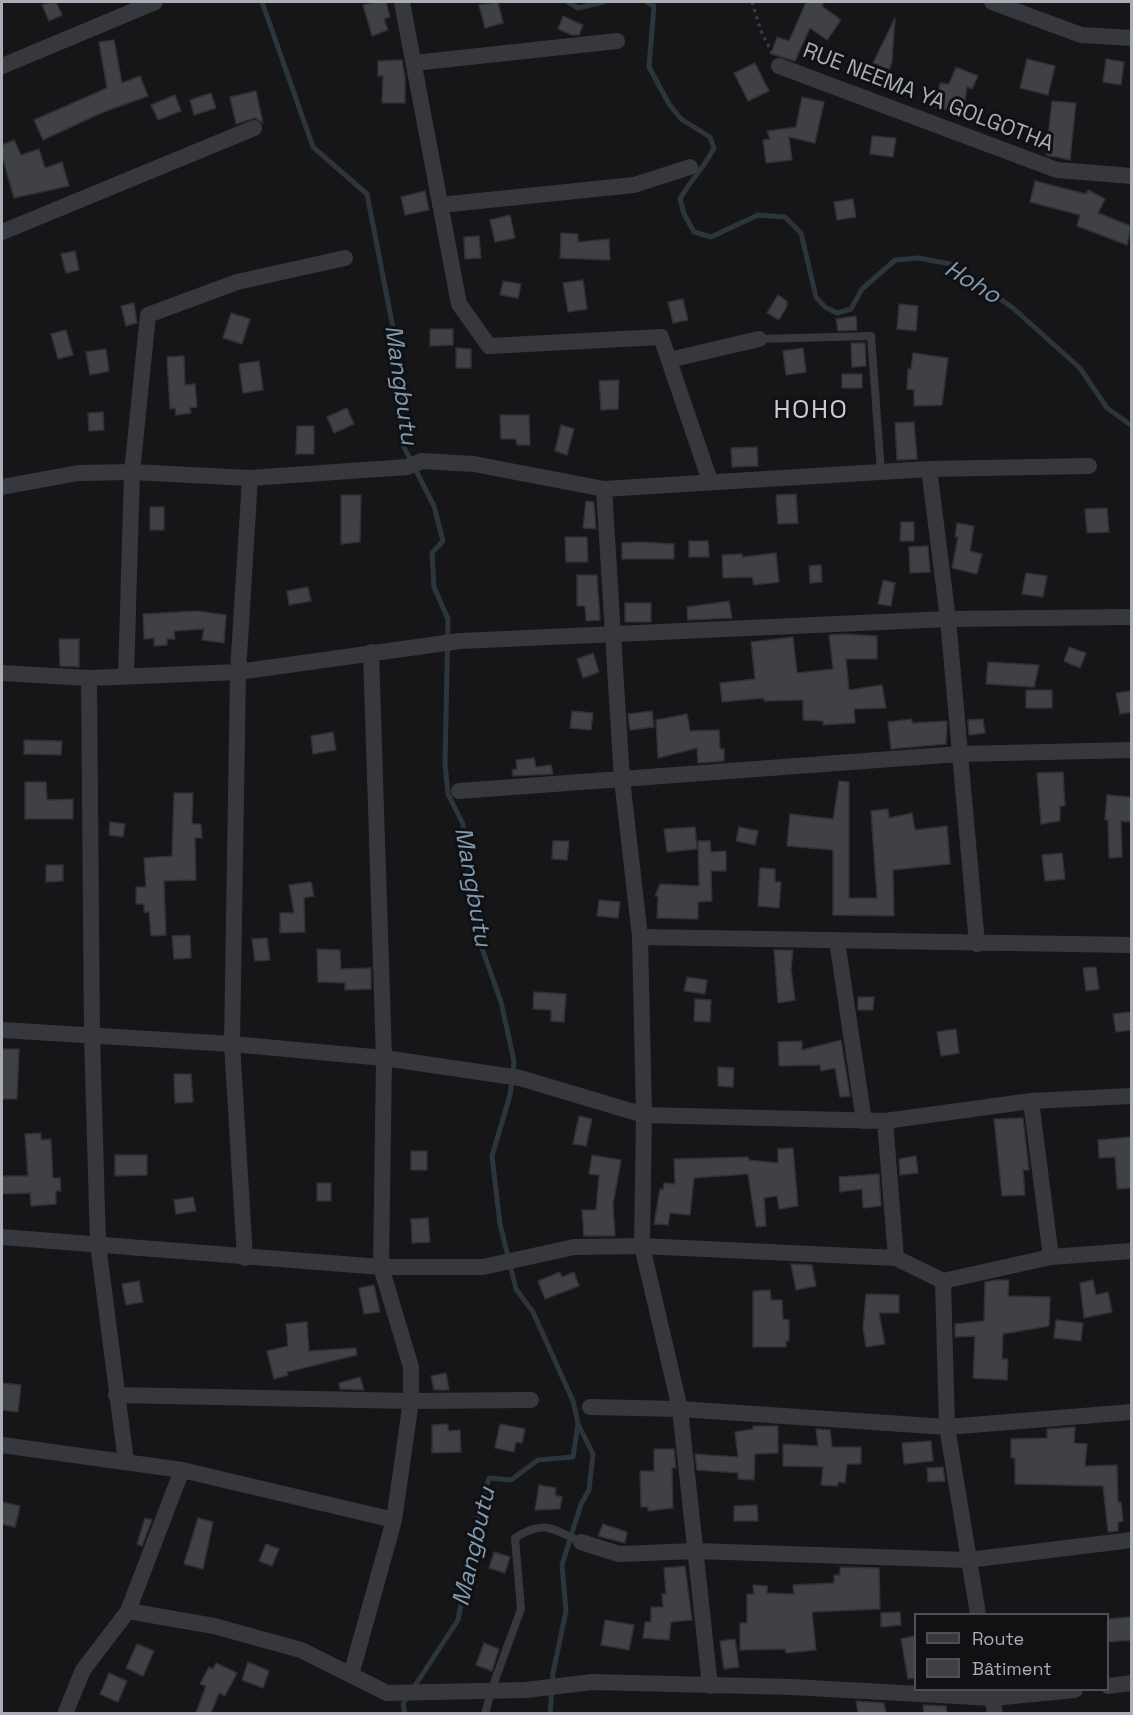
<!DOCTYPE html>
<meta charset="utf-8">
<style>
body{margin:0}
#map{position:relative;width:1133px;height:1715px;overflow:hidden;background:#161618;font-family:"Space Grotesk",sans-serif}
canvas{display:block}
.frame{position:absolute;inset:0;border:3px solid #a8adb8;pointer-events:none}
.legend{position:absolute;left:914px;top:1613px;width:195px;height:78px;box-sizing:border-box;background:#111113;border:2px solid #4d4f55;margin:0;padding:8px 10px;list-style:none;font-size:18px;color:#a8adb8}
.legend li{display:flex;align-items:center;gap:12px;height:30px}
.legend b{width:30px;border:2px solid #4d4f55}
</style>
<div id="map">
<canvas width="1133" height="1715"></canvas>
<div class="frame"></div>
<ul class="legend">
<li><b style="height:8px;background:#37383d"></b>Route</li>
<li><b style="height:16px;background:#404145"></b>Bâtiment</li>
</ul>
</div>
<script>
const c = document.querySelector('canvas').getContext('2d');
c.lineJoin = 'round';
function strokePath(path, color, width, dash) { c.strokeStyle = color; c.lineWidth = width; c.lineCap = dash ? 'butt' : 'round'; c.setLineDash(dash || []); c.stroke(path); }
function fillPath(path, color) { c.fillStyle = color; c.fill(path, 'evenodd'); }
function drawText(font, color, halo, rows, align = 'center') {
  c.font = font + ' "Space Grotesk",sans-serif'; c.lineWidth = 6; c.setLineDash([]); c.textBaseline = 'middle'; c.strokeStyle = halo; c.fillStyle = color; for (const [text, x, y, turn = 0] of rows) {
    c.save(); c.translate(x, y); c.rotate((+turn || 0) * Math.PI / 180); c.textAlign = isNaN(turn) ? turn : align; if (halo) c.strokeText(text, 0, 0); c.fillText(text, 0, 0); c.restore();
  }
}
const stream = new Path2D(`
 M262,2L313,147L367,194L400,364L402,443L434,506L443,541L432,553L434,587L448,619L445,764L448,794L463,824L477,934L501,1002L514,1061L510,1095L492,1156L500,1224L516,1289L533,1312L573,1401L578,1424L573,1457L538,1460L511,1480L489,1478L478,1516L458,1620L403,1704L405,1714
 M568,2L578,8L604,2
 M647,2L654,6L649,67L669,104L681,119L710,137L714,148C705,167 690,180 680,199L684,214L694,232L711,237L758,215L785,217L801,233L816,297L825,307L837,313L851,309L862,289L895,260L919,258L950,264L1013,308L1080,368L1107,408L1132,426
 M550,1714L553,1673L566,1611L562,1565L581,1504L589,1490L593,1454L579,1426`);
const building = new Path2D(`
 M52,2H56L62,15L49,21L42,5Z
 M376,2H386L390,17L384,19L388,30L372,36L363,5Z
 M498,2L503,23L485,28L479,5Z
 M806,2H824L822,6L841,20L827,40L810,28L795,61L771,54L777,37L789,41Z
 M563,16L583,25L579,35H572L558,29Z
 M895,18L892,62L889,70L873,63Z
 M114,40L122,83L140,76L148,96L101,113L43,140L34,120L107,88L99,42Z
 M1027,59L1055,66L1048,95L1020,88Z
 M1106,59L1124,62L1121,85L1103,82Z
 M402,60L405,77V103H382L383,76H378V61Z
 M755,63L769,91L748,101L734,73Z
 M956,67L978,76L972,89L967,87L964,106L956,105L955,111L936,108L940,83L949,84Z
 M256,91L263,123L255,118L236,124L230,97Z
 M211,93L216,108L194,115L190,100Z
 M175,95L181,111L158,120L151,105Z
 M802,97L824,102L815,143L789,137L792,160L766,163L763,140L770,139L767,131L796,127Z
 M1052,101L1076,103L1070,160L1046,155Z
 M872,136L896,138L893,157L870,154Z
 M14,140L21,155L39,149L45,168L62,162L69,186L14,198L2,156V145Z
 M1035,181L1086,194L1088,190L1105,199L1098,213L1131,226L1127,245L1077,226L1080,215L1030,202Z
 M425,191L429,210L405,215L401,197Z
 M853,199L856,217L837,220L834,202Z
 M510,215L515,238L495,242L490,220Z
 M561,233L578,234V242L609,239L610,260L560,258Z
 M479,236L481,258L465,259L464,237Z
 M75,251L79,270L66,273L61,254Z
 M583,280L587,309L568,312L563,283Z
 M503,281L521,284L518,298L500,295Z
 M778,295L787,301V306L779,320L767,313Z
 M683,299L688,320L673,323L668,302Z
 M134,303L137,323L126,326L121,306Z
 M899,304L918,306L916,331L897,329Z
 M231,313L250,319L242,344L223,338Z
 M856,316L857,330L838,331L836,319Z
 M430,329H453V345L430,346Z
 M66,330L73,355L58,359L51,334Z
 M851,343H865L866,366L852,367Z
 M456,348L471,349V368H456Z
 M803,348L806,372L786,375L783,351Z
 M106,349L109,371L90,375L86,352Z
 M913,353L948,358L942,405L914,406V390L907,389L908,369H911Z
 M184,356L185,385L195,384L197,407L190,408L191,413L176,415L175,408L170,409L167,357Z
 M259,361L263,390L243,393L239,364Z
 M842,374H862V388H842Z
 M619,380L618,409L601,410L599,381Z
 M347,408L354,424L334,433L327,417Z
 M103,412L104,430L89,431L88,413Z
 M500,415H529L530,445H517L516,439H501Z
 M914,422L917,459L897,460L895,423Z
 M561,425L574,429L567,455L555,451Z
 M297,426H314V454H296Z
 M757,447L758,466L732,467L731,448Z
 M796,494L798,523L778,524L776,495Z
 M341,495H361L360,542L341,544Z
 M586,501L594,502L596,529L583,528Z
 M150,507H164V530H150Z
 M1107,508L1109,532L1087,533L1085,509Z
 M901,522H914V541H900Z
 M957,523L974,526L970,551L982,554L977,574L952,568L958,537H955Z
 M565,537H587L588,562H566Z
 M689,541H708L709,557H689Z
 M641,542L674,544V559H622V543Z
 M928,546L930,572L910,573L909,547Z
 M776,553L779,582L754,585L752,577L723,578L722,555L742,554V557Z
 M821,565L822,582L810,583L809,566Z
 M1026,573L1047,576L1043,597L1022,594Z
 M577,575H597L600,620L586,621L585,606H577Z
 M883,580L895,583L891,606L878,604Z
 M308,587L311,601L289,605L287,591Z
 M729,601L732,618L688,620L687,607Z
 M625,603H651V622H625Z
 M197,611L226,615L224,643L202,640L204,629L174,631L175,639H167V645L154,646V638L144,639L143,614Z
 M844,634L877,636V659H846L849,690L882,685L886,708L854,709L855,723L823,725V721L803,720V700L764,701V698L722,702L720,683L755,679L751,642L793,637L797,673L833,669L829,635Z
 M59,639H79V667L60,666Z
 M1069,647L1086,653L1080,668L1064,661Z
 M593,653L599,672L583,678L577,659Z
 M988,662L1039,665L1034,687L986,684Z
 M1026,690H1052V708H1026Z
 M1131,691V712L1120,714L1116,693Z
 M572,711L593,713L591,730L570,728Z
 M652,711L654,727L630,730L628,714Z
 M687,714L690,731L719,730L720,749H724V761L698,763L697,748L658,758L656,720Z
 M912,719V723L947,721L946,744L891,749L888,722Z
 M983,719L985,733L969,735L968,720Z
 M333,732L336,750L313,754L311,736Z
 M24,740L62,741L61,755L24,754Z
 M534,758L536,767L551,765L553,774L513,776L512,770L517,769L516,760Z
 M1063,772L1065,806H1060V821L1041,824L1037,773Z
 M839,781L849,782V898H877L871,811L888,809L889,818L912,813L915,830L947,826L950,864L893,870L894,916L833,915V850L787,846L790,814L833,819Z
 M25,782H46L47,800L73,799V819H25Z
 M174,793H193L192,824H201L202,838H195L196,880L164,881L166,935L151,936L149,912H144V904H136V887H146L144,858L172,856Z
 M1107,795L1131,797V822L1121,821L1122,857L1109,858L1108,820H1105Z
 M110,822L125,824L123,837L109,835Z
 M695,827L697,849L667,852L664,829Z
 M739,827L758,831L755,845L736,841Z
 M553,841H569L567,860L552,859Z
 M698,841H710L711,852L726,851V871H711L712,901L698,902V919L657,918L658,897L655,896L660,884L699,886Z
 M1062,853L1065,879L1045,881L1042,855Z
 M46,865H63V881L46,882Z
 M760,868L775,869V882H781L779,908L758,906Z
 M311,882L314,896L304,898L305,932L280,933V913H294L289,885Z
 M599,900L620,902L618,918L597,916Z
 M190,935L191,958L174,959L172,936Z
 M267,938L270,960L255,961L252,939Z
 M317,949L340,950L341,969L371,968V989L345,990V983L318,982Z
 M774,950H793L791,969L795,1000L778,1003Z
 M1096,967L1099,989L1086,991L1083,968Z
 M687,977L707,980L705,994L684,991Z
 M534,992L566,994L564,1022L551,1021V1010L533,1009Z
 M858,997H874L873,1010H858Z
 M695,999L711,1000L710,1022L694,1021Z
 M1131,1012V1030L1116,1032L1113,1014Z
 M956,1029L959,1053L941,1056L937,1032Z
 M841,1040L850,1096L840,1097L835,1068L821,1071L820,1065L779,1066L778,1042L802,1041V1050Z
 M2,1049H19L17,1099H2Z
 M718,1067L734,1068L733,1087L718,1086Z
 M174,1074H191L193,1102L175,1103Z
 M579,1116L592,1119L586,1146L573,1144Z
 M1023,1118L1029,1170H1023L1025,1195L1002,1196L994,1119Z
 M41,1133V1140L51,1139L53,1178H60L61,1191H56V1204L31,1206L30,1193L2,1194V1176H28L25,1134Z
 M1131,1137V1188L1117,1189L1115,1157L1099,1158L1098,1140Z
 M793,1148L798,1206L779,1209L777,1196L764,1198L766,1226L756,1227L748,1174L694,1178L690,1215L670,1213L668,1225L654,1224L660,1189L663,1190L664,1183L675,1184L674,1159L748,1157L749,1160L778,1163V1149Z
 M411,1151H427V1170H411Z
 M115,1155H147V1175L115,1176Z
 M592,1155L621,1160L613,1204L615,1236H584L582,1210H596L599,1175L589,1174Z
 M916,1156L918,1173L900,1175L899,1159Z
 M879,1174L881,1206L863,1208L862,1189L840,1192L839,1177Z
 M317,1183H331V1201H317Z
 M193,1197L196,1211L176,1214L174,1200Z
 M428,1218L430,1242L412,1243L411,1219Z
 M791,1264L812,1265L816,1286L796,1290Z
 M560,1272L562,1277L574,1272L579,1286L545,1299L538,1281Z
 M997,1280H1009L1008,1296L1050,1297L1049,1326L1003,1334L1002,1359H1008L1007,1380L973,1378L975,1336L955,1337V1324L984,1321L985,1282Z
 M1093,1280L1096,1295L1108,1292L1112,1312L1084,1318L1080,1283Z
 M139,1281L143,1302L126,1305L122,1284Z
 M374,1285L380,1312L364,1314L359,1288Z
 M770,1290L771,1300H782L783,1319L789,1320V1341H786V1347H753V1291Z
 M866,1294L899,1295V1313H879L885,1344L866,1347L863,1328Z
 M1056,1320L1083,1323L1081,1341L1054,1338Z
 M307,1322L309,1351L356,1348L357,1355L287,1372L288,1375L274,1379L267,1351L288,1346L286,1324Z
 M446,1373L449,1390H434L431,1376Z
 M360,1377L364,1390L340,1389L339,1383Z
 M2,1383L21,1385L18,1412L2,1410Z
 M448,1424V1431L460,1430L461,1452L432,1453V1425Z
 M500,1424L525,1429L522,1443L516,1442L514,1452L495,1448Z
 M753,1426H778V1453L755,1454L754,1480L738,1479V1473L697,1470L695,1454L738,1457L735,1432L753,1429Z
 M1075,1427L1074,1443L1087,1444L1085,1466L1117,1465L1118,1502H1121L1123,1521L1118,1522V1531L1108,1532L1103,1486L1015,1484V1458H1011V1439L1047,1438V1429Z
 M816,1429L830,1430L832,1447H861V1464H847L845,1483L838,1482V1486L821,1485L823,1467L783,1466V1444L818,1446Z
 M931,1441L933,1461L904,1464L902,1443Z
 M654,1449H674L676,1468H672L673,1508L648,1511V1507H641L640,1471H654Z
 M943,1467L945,1481L928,1482L927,1468Z
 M539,1485L556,1488L555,1495L562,1497L560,1509L535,1510Z
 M2,1502L20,1506L15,1527L2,1524Z
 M757,1505L758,1521H734V1506Z
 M145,1518L152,1520L142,1546L137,1544Z
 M198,1518L213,1522L203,1569L184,1564Z
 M603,1524L627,1532L625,1543L598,1536Z
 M266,1544L279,1549L272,1566L259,1561Z
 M494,1552L510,1557L505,1573L489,1568Z
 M685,1566L692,1620L671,1622L669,1640L643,1638L645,1622H651V1607H663L662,1594H666L664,1568Z
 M840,1567L879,1568L880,1609L812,1612L816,1650L786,1653L785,1649L740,1650V1623H747V1594H754L753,1585L767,1586V1593L794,1594L793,1585L834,1583V1575H840Z
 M900,1612L901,1625L881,1627V1613Z
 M1131,1617V1640L1107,1642V1619Z
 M605,1620L634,1625L629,1650L601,1645Z
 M915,1636V1678L908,1679L901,1639Z
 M735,1639L739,1667L724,1669L720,1641Z
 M484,1643L499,1649L492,1671L476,1665Z
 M137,1644L154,1651L143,1676L126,1668Z
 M248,1662L269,1671L263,1688L242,1680Z
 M216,1663L237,1673L225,1696L219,1693L211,1713H196L206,1686L200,1684L209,1667L213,1669Z
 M109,1673L127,1681L118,1702L100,1694Z
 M856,1701L884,1703L886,1713H858Z
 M923,1705L946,1706L947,1713H924Z`);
const path = new Path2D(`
 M752,2L761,31L772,53`);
const service = new Path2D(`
 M759,339L871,336L881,472
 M485,1714L491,1691L521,1609L515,1538C544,1519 553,1529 581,1542`);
const minor = new Path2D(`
 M402,2L459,304L489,346L661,337L710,481
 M992,2L1081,35L1132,38
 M414,63L617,41
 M2,66L155,2
 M779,66L1057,170L1132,176
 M440,205L634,185L690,167
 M2,232L254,128
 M669,360L759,339
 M929,469L948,619L977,944
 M2,487L78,473L132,472L250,478L407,467L422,461L474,464L604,489L929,469L1089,466
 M604,489L622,779L640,937L644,1115L642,1246L680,1409L710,1686
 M2,673L89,678L238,672L460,641L948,619L1132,617
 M126,677L132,472L148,315L237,282L345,258
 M89,678L92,1036L98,1244L126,1462
 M459,791L959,754L1132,750
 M640,937L1132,945
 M837,941L864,1121
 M2,1030L232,1044L384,1058L520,1078L644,1115L885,1121L1031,1101L1132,1096
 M1031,1101L1051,1257
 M885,1121L896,1258
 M2,1237L381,1267H483L574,1247L642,1246L896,1258L943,1281L1051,1257L1132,1251
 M245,1258L232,1044L238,672L250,478
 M943,1281L947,1427L978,1614
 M116,1395L411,1401L531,1400
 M590,1407L680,1409L947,1427L1132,1412
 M2,1445L182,1470L394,1520
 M581,1542L619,1554L696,1551L968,1560L1132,1540
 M128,1611L214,1626L301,1650L387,1693L526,1690L592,1682L792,1687L993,1698L1075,1690
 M351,1675L394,1520L411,1401V1367L381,1267L384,1058L371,652
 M1108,1686L1132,1683
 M991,1690L995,1714
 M65,1714L83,1670L128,1611L182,1470`);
const streetNames = [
 ["RUE NEEMA YA GOLGOTHA",928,98,21]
];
const waterNames = [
 ["Hoho",972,283,31],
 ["Mangbutu",400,385,82],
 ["Mangbutu",472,887,80],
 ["Mangbutu",475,1547,-77]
];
const quarterNames = [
 ["HOHO",811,411]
];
strokePath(stream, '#2c353c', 5);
fillPath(building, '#404145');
strokePath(building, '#303034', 1.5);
strokePath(path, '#3d3f44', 3, [3, 4.5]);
strokePath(service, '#37383d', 8);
strokePath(minor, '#37383d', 16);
drawText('22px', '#a8adb8', '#111113', streetNames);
drawText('italic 24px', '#7f9bb3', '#111113', waterNames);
c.letterSpacing = '1.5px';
drawText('26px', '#c9ccd4', '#111113', quarterNames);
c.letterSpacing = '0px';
</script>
